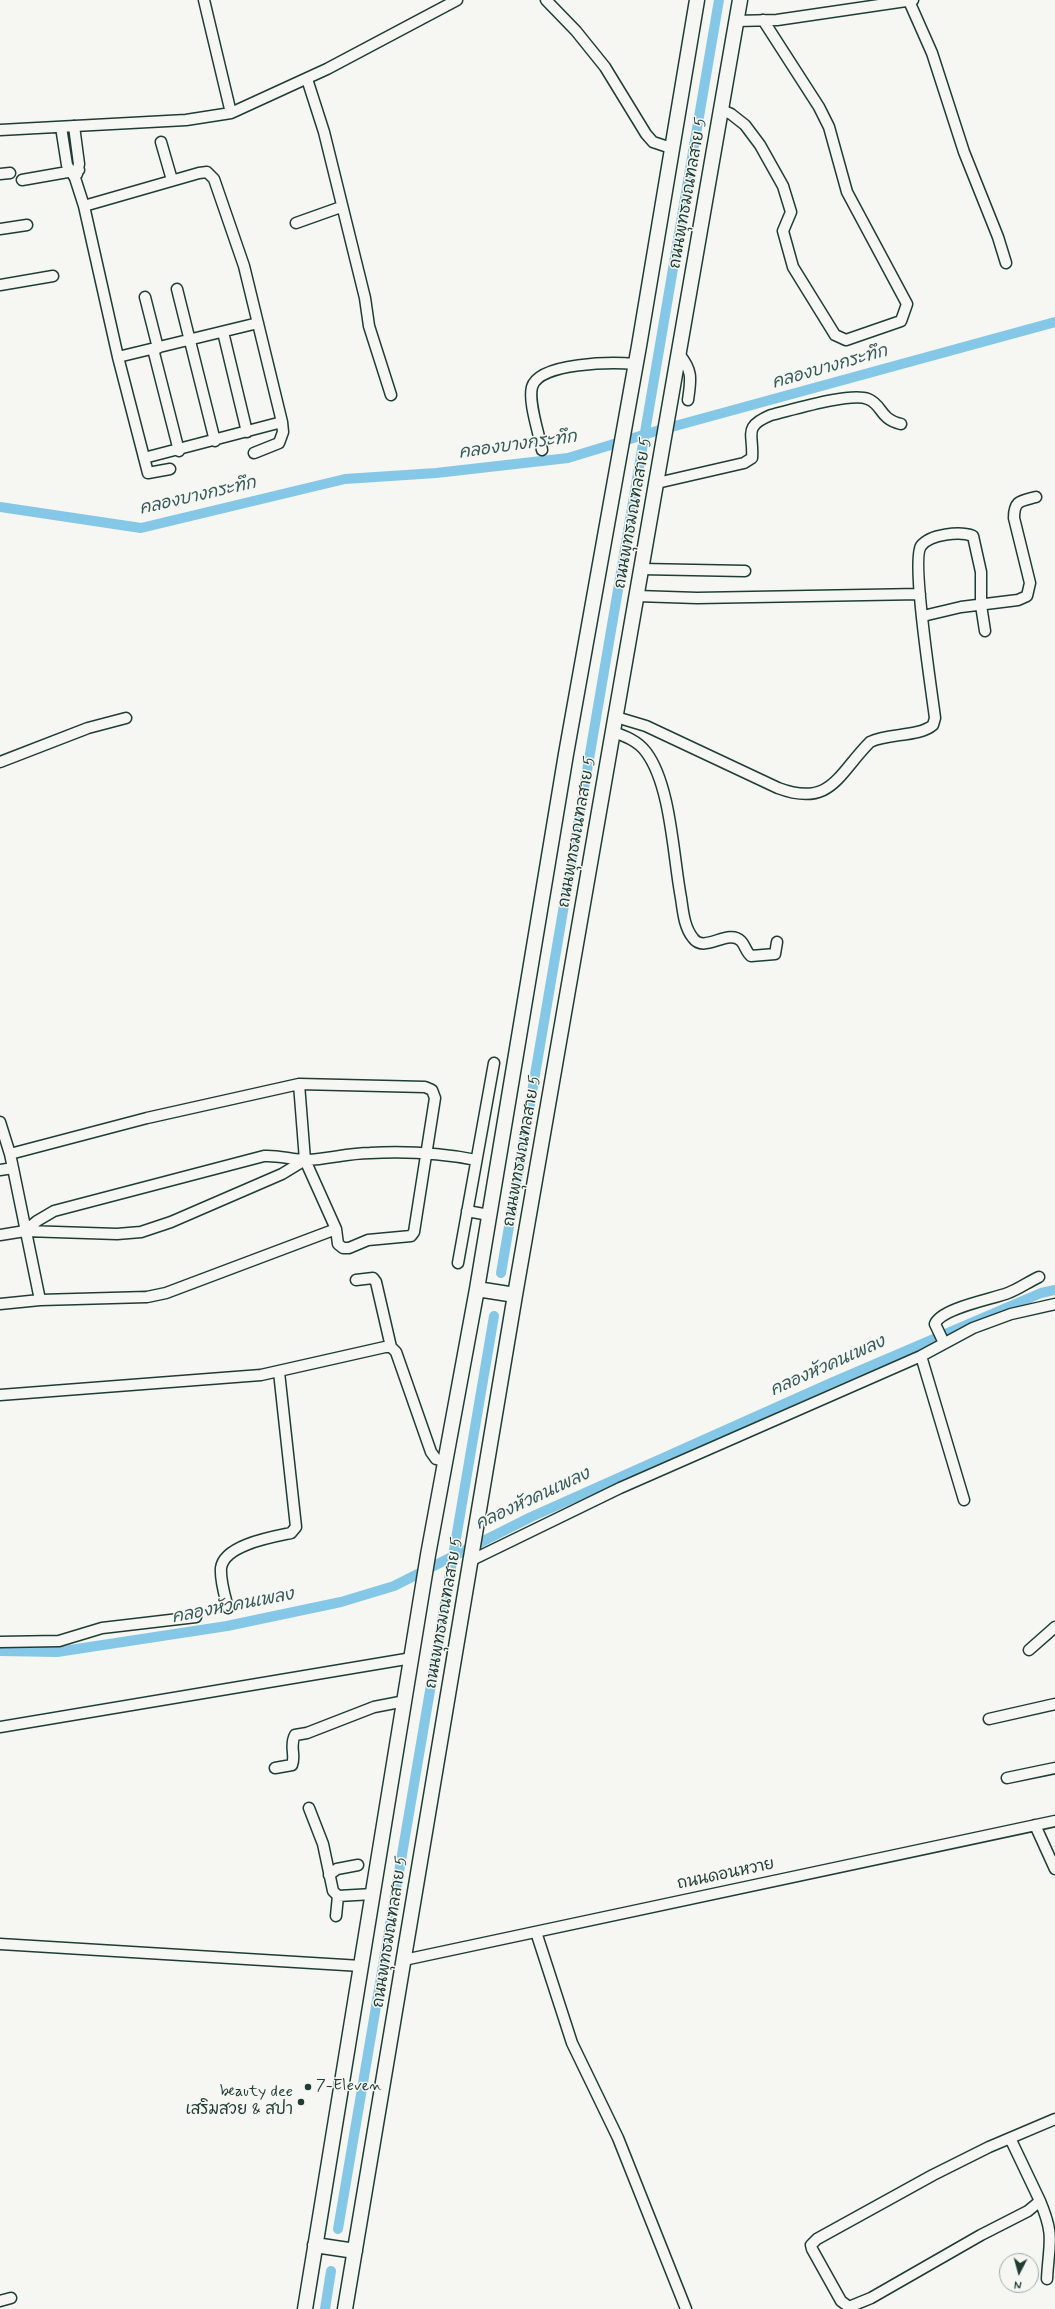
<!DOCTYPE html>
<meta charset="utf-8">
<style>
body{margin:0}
#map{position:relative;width:1055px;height:2309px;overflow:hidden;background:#f6f6f2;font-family:Mynerve,sans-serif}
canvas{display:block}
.north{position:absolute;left:999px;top:2253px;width:40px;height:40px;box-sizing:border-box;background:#f6f6f2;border:1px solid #a0aca6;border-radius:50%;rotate:186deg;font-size:11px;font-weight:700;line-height:16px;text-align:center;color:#1f3d34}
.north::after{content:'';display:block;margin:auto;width:14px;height:18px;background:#1f3d34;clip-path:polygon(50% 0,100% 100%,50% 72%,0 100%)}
</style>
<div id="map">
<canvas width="1055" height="2309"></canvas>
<div class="north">N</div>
</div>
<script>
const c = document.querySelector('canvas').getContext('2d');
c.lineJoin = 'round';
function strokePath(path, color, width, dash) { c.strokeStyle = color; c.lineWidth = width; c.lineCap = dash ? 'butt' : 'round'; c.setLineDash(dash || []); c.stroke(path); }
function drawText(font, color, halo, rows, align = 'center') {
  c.font = font + ' Mynerve,"Playpen Sans Thai",sans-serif'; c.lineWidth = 3; c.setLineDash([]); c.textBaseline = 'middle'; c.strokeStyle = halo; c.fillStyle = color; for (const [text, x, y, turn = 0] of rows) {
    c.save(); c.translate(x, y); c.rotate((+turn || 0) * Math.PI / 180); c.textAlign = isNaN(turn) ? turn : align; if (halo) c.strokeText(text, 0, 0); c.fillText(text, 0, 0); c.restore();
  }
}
const canal = new Path2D(`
 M0,507L141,528L345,479L436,473L568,458L653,432L1055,322
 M501,1273L719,0
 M0,1651L57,1652L227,1626L341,1602L394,1586L531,1517L833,1382L1041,1293L1055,1290
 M338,2229L494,1316
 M325,2309L331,2271`);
const minor = new Path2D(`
 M204,0L231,113
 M546,0L576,31L605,67L646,134L653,142L671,148
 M909,1L932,53L964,152L998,237L1006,263
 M736,21L777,20L913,0
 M307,79L324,132L365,298L369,326L391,395
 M720,109L731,114L745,125L760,145L783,186L791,212L783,231L793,267L835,335L846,340L901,321L907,304L847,192L829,127L819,107L763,20
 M74,126L79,164L77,174
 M61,127L67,165L75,178L84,206L118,357L148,473L170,469
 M0,130L186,120L231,113L327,69L457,0
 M161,142L172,180
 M0,174L10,173
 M22,180L79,170
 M84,206L199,173L207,172L214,179L244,266L282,422L144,458
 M296,223L341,207
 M0,229L27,225
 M0,285L53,276
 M177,289L215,441
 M145,297L158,348
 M223,332L247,432
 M153,349L179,451
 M679,354C693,371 691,379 688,400
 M118,357L258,323
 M542,450C539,433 528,402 532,387C539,362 614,362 635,364
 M254,453L279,443L283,432L282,422
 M657,483L744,463L752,458C754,434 742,427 771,415C792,410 850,392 868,399C883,405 879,419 901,424
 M641,569L745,571
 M637,596L697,598L920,594
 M923,616L961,607L1018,600L1027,596L1030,583L1014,518C1014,500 1021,501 1036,497
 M616,717L646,726L778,788C831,808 838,774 870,742C888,733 919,737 933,725L935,718C932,693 911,560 921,546C930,534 960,531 973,536L981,572V605L985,631
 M613,732C625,736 638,741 646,752C671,785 673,856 681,898C683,911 684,927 693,938C704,954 728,928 741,941C745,945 746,952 751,956L775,954L777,942
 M0,762L88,728L126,718
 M0,1122L10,1154
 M13,1168L10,1154L147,1118L299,1084L425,1087L432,1090L435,1098L414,1232L411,1236L368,1240L349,1248H343L338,1244L336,1229L305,1160L299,1084
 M0,1170L13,1168L40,1300
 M467,1211L489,1215
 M25,1231L37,1221L54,1211L264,1156C279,1155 292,1160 307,1160C328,1159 349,1153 370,1153C407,1151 441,1153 476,1160
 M0,1235L25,1231L117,1234L141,1232L171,1222L282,1174L305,1160
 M458,1263L494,1063
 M356,1280L373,1278L376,1282L391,1347
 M0,1304L40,1300L147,1297L166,1293L336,1229
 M944,1343L935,1324C941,1308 993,1299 1008,1293C1019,1289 1028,1282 1039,1277
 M921,1356L964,1500
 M0,1395L261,1375L385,1347H391L396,1352L431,1452L436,1459L444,1461
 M472,1560L620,1488L921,1356L973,1328L1011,1314L1055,1304
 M228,1608C225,1596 220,1581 221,1568C224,1545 272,1537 291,1533L296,1527L279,1372
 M0,1642L59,1641L102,1628L196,1617
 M1029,1650L1055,1627
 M989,1719L1055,1704
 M0,1727L412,1658
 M275,1768L292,1765C296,1755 289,1746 295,1735L307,1733L374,1707L405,1701
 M1007,1778L1055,1768
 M309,1808L323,1844L333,1891L338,1896L373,1894
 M1035,1825L1055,1869
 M329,1875L337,1869L358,1865
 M336,1916L338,1896
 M536,1932L572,2043L618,2138L686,2309
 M0,1944L361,1966
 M404,1960L1055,1821
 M1010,2138L1040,2201L1028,2211L981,2235L871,2298L849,2307L841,2301L812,2249L811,2245L817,2239L933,2175L989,2147L1055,2119
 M1040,2201C1055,2237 1049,2241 1047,2279
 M0,2301L11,2298`);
const secondary = new Path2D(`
 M477,1289L515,1295
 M315,2245L355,2251
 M305,2309L428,1555L477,1289L566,754L639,346L697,0
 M345,2309L515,1295L740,0`);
const markers = [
 [308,2087,4,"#1f3d34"],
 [301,2102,4,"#1f3d34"]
];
const streetNames = [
 ["ถนนพุทธมณฑลสาย 5",689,193,-80],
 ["ถนนพุทธมณฑลสาย 5",634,513,-80],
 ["ถนนพุทธมณฑลสาย 5",578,832,-80],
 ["ถนนพุทธมณฑลสาย 5",523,1151,-80],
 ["ถนนพุทธมณฑลสาย 5",445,1613,-80],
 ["ถนนดอนหวาย",726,1875,-12],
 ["ถนนพุทธมณฑลสาย 5",391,1932,-81]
];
const poiNames = [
 ["7-Eleven",316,2087],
 ["beauty dee",293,2093,"right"],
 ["เสริมสวย & สปา",293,2111,"right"]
];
const waterNames = [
 ["คลองบางกระทึก",830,368,-16],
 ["คลองบางกระทึก",518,446,-8],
 ["คลองบางกระทึก",198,497,-13],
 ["คลองหัวคนเพลง",828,1367,-24],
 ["คลองหัวคนเพลง",533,1500,-25],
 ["คลองหัวคนเพลง",233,1607,-11]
];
strokePath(canal, '#85c7e6', 10);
strokePath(minor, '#1f3d34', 13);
strokePath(secondary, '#1f3d34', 17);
strokePath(minor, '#f6f6f2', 10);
strokePath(secondary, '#f6f6f2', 14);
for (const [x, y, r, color] of markers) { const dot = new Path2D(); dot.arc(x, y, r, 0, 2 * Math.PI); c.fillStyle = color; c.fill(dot); strokePath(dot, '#f6f6f2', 1.5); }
drawText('16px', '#1f3d34', '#f6f6f2', streetNames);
drawText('16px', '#1f3d34', '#f6f6f2', poiNames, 'left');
drawText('italic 17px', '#335958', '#f6f6f2', waterNames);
</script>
